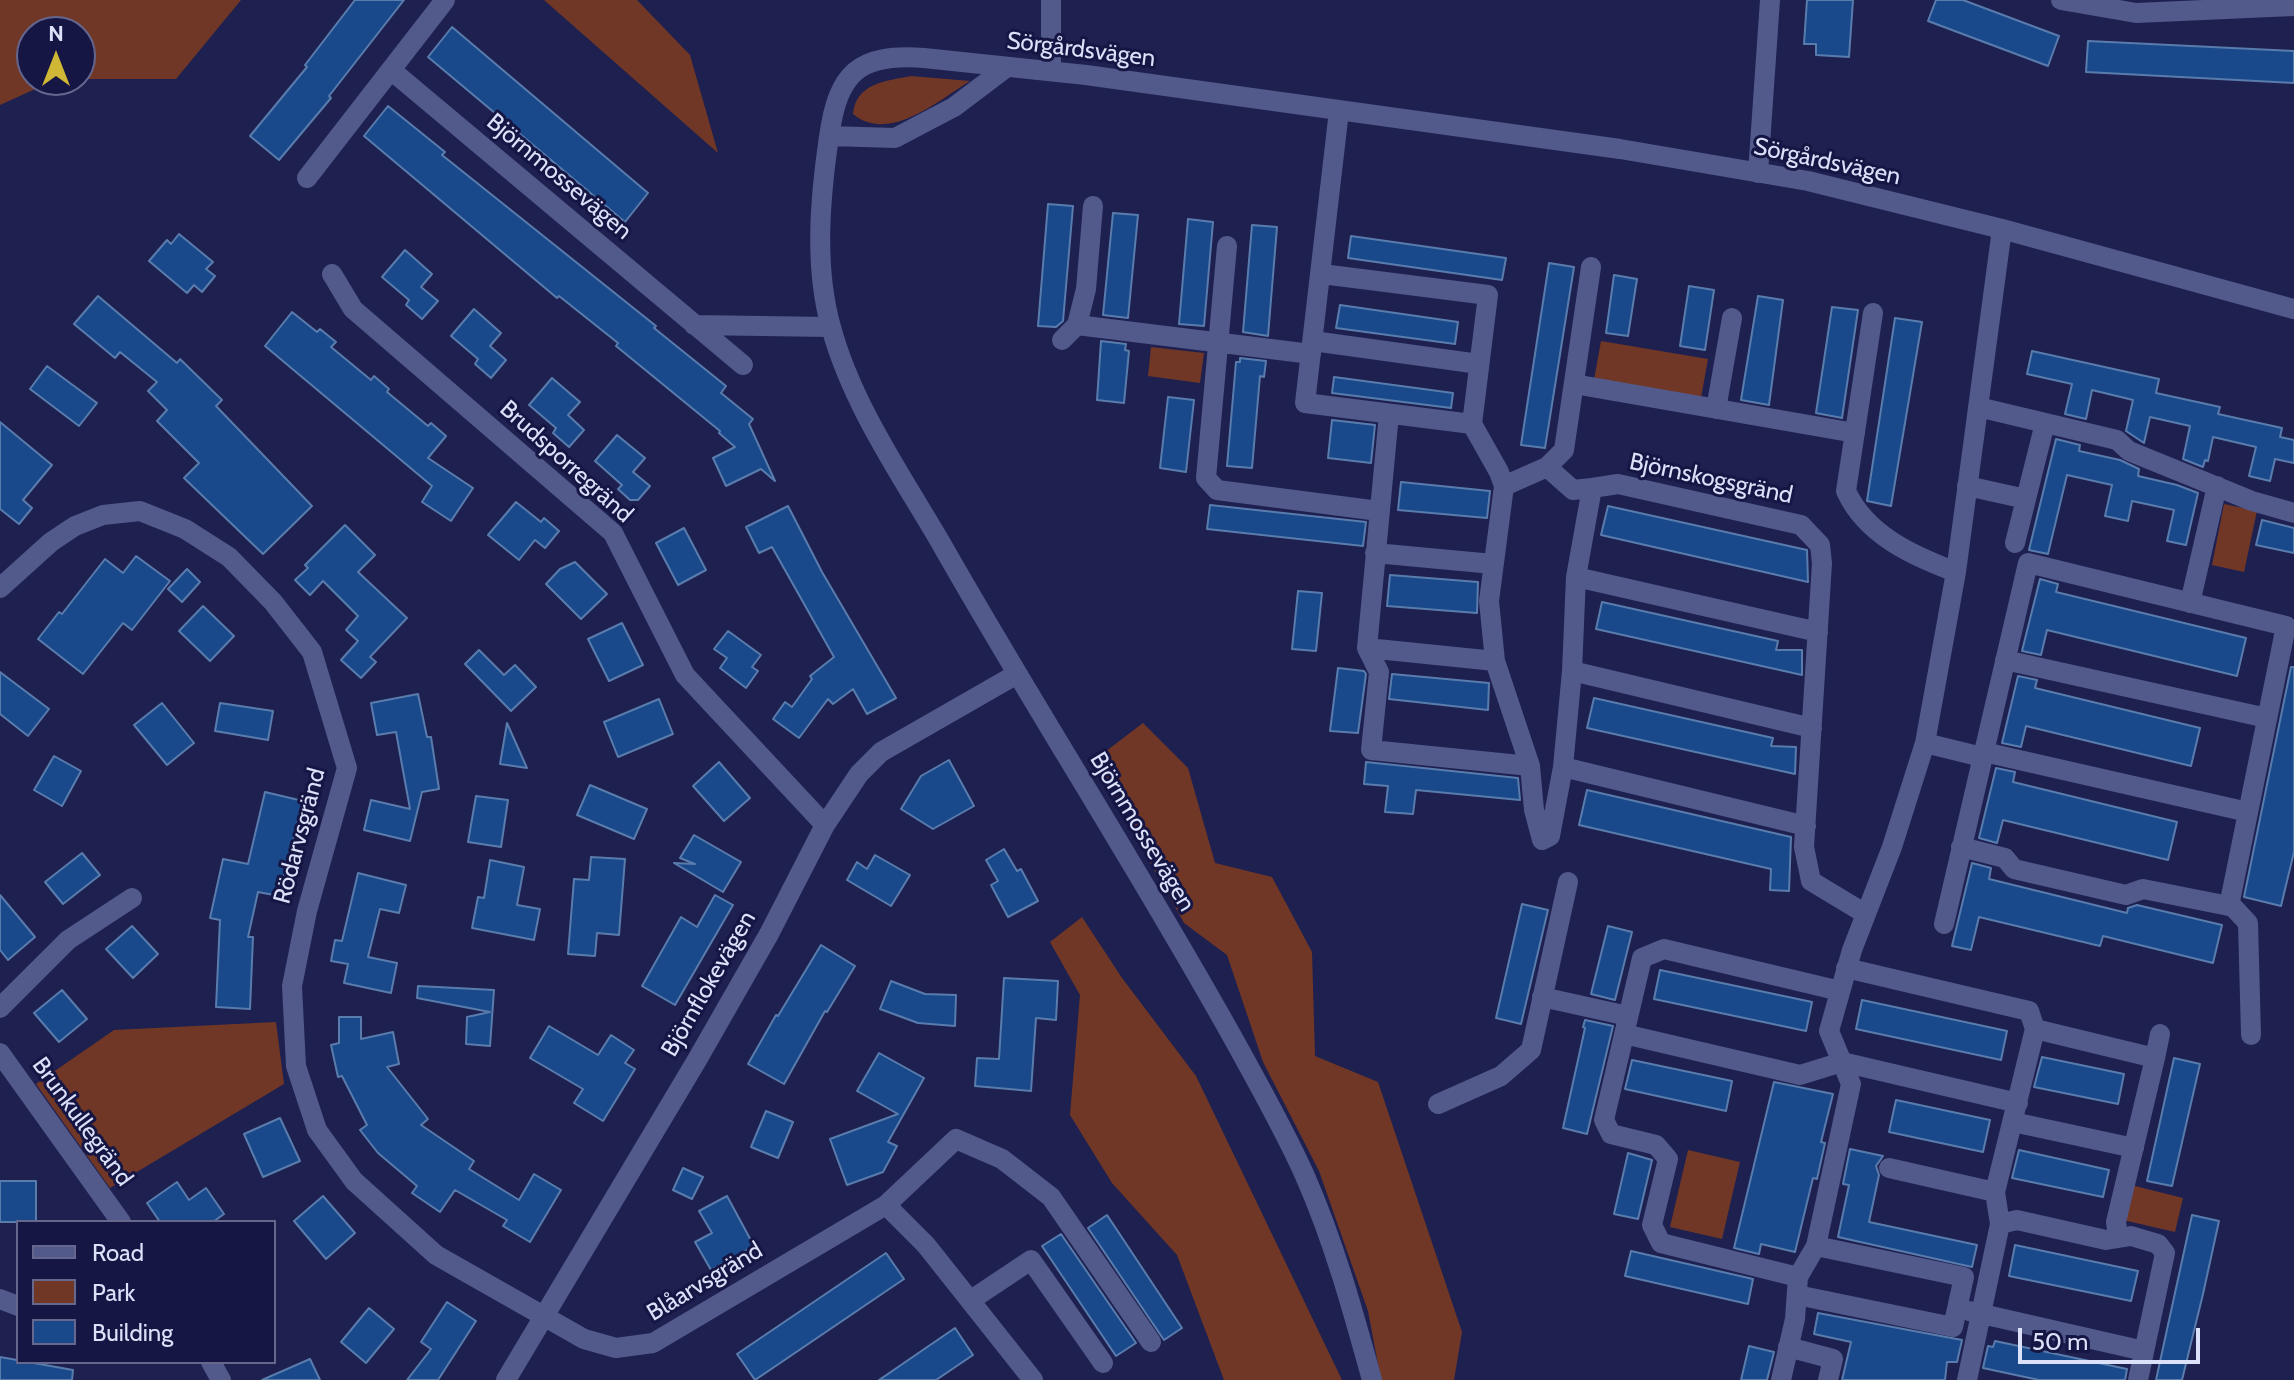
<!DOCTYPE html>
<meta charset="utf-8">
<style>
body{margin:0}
#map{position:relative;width:2294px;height:1380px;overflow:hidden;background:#1e2050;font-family:Cabin,sans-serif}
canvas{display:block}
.legend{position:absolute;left:16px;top:1220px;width:260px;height:144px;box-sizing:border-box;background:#151644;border:2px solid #65678d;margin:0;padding:10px 14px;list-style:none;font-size:24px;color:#dce1fa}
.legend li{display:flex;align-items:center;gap:16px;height:40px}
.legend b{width:40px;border:2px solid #65678d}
.north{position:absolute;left:16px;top:16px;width:80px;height:80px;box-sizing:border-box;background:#151644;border:2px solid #65678d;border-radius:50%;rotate:0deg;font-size:22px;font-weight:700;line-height:32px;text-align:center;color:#dce1fa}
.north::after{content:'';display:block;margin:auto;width:28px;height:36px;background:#d1b736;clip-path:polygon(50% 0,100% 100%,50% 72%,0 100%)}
.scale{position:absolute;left:2018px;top:1328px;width:182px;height:36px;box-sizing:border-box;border:4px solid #dce1fa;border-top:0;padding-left:10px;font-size:24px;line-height:28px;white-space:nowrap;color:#dce1fa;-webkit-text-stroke:6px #151644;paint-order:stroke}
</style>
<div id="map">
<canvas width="2294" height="1380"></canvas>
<ul class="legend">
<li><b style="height:10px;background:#52598b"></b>Road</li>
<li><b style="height:22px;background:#713726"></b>Park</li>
<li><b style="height:22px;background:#19498a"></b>Building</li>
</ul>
<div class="north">N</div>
<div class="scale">50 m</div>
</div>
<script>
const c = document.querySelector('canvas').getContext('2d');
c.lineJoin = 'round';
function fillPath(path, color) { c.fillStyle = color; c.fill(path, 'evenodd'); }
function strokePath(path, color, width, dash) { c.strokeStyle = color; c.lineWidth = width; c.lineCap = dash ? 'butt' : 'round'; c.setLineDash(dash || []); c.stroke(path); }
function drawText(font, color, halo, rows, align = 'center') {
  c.font = font + ' Cabin,sans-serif'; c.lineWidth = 6; c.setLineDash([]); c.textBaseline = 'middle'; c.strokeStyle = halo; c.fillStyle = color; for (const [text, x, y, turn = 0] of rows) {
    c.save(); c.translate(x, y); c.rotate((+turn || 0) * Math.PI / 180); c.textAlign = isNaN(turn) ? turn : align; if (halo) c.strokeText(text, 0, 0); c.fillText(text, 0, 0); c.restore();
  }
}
const green = new Path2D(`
 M0,0H241L176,79H80V32H32V80H55L0,105Z
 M544,0H637L690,55L718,153Z
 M911,76L970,81C939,100 889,144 853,114C856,83 886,81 911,76Z
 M1601,341L1708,359L1701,398L1594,380Z
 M1151,347L1204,353L1200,383L1148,376Z
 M2224,504L2257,511L2244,572L2212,565Z
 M1143,723L1188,768L1215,863L1272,877L1312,952L1315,1056L1378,1082L1462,1332L1454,1380H1381L1368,1311L1319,1171L1263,1062L1227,955L1184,923L1093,761Z
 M1082,917L1122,978L1196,1076L1342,1380H1224L1177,1255L1112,1183L1070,1115L1080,995L1050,942Z
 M276,1022L284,1084L110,1188L36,1084L114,1030Z
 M1688,1150L1740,1162L1722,1239L1670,1227Z
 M2131,1185L2183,1198L2175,1232L2123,1220Z`);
const building = new Path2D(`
 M355,0H404L329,96L331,98L279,160L250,136L307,67L305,65Z
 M1807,0H1853L1849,57L1816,55V44H1804Z
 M1936,0H1963L2059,36L2048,66L1928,21Z
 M452,27L648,193L625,222L428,57Z
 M2088,41L2294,51V83L2086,72Z
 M388,106L445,152L442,155L656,326L654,328L726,386L721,393L753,419L749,424L775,481L761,469L726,486L713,458L735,447L719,433L720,431L616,346L618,343L559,296L557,298L364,136Z
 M1048,204L1073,206L1063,321L1056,327L1038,326Z
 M1113,213L1138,215L1128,318L1103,315Z
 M1188,219L1213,222L1204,326L1179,324Z
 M1252,225L1277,227L1268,336L1243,332Z
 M179,234L213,262L206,269L215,276L202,292L194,285L187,293L149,261L167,240L171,244Z
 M1351,236L1506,258L1502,280L1348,258Z
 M405,250L432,274L421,287L438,301L422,319L406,305L409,300L382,277Z
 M1549,263L1574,267L1545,448L1521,445Z
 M1614,275L1637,279L1628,336L1606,333Z
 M1689,286L1714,290L1705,350L1680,346Z
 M98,296L177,363L180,359L222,400L216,406L312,506L263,554L184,478L199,463L157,421L167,410L148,391L157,382L120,352L115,358L74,324Z
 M1758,296L1783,300L1769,405L1741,400Z
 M1340,305L1458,322L1455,344L1336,328Z
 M1832,307L1858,310L1842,418L1816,413Z
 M474,309L501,333L490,346L506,360L491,378L475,364L478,359L451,336Z
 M292,312L317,332L320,329L336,342L331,347L371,380L374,376L389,389L387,392L428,426L431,423L446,436L428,458L473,488L451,521L422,502L432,486L265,346Z
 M1895,318L1922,322L1891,506L1867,501Z
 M1101,341L1126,344L1125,350L1129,351L1124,403L1097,400Z
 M2032,351L2159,379L2156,393L2220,407L2218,414L2282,428L2280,437L2294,440V463L2275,459L2270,481L2249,476L2256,447L2213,437L2208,461L2205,460L2203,467L2183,459L2190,426L2150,417L2144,443L2126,431L2133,400L2092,390L2086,419L2065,414L2072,384L2027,374Z
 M1240,358L1266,361L1264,377L1260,376L1252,468L1227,466L1236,362H1240Z
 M47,366L97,403L79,426L30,389Z
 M1334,377L1453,393L1451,408L1332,393Z
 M552,378L580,402L568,415L584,430L569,447L553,433L556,428L529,405Z
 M1168,397L1194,400L1186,472L1160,468Z
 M1332,420L1375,425L1371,463L1328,458Z
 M0,422L52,465L23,500L32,508L19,524L0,509Z
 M617,435L645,458L633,472L650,486L638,500H630L618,489L622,485L595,461Z
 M2056,439L2080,445L2079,451L2120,460L2139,469L2138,476L2177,485L2198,493L2186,545L2167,541L2174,510L2132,501L2128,521L2105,516L2112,485L2067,475L2048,554L2029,550Z
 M1401,482L1490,491L1487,518L1398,510Z
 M516,502L541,522L544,518L559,531L545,548L535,540L519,560L488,535Z
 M1210,505L1366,522L1363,546L1207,529Z
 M788,506L822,572L896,698L867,714L853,689L833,704L828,699L799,738L773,719L785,702L792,707L812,679L810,676L834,657L772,547L759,553L746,527Z
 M1608,506L1807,550L1808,582L1601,535Z
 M2262,520L2294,528V553L2256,545Z
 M345,525L375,555L358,572L407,618L370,657L376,662L361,678L341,660L358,641L346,630L358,616L323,581L310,595L295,580L308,568L305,565Z
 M684,528L706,570L678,585L656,543Z
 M136,556L170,581L132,630L123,623L83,674L38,639L59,612L62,614L105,559L123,573Z
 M575,562L607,594L581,619L546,584L560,569Z
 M187,569L200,582L182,602L168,589Z
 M1390,575L1478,582L1477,613L1387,606Z
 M2040,579L2058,584L2056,592L2246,638L2237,676L2047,630L2041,655L2022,651Z
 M1298,591L1322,593L1316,651L1292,649Z
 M1602,602L1778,641L1776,650H1802V675L1596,629Z
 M203,606L234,636L210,661L179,631Z
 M622,623L643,665L609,681L588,639Z
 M728,631L761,655L752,667L758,671L746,688L720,668L727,658L714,649Z
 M479,650L504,675L515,665L536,687L511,711L465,664Z
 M2291,667H2294V852L2281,906L2244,897Z
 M1338,668L1364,671L1366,674L1358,733L1330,731Z
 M0,672L49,709L28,736L0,714Z
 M1392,674L1489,683L1488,710L1389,699Z
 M2018,676L2037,680L2035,688L2200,728L2191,766L2026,726L2021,747L2002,743Z
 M418,694L427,737H431L439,789L422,792L410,841L364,830L371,800L410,809L396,732L377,735L371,703Z
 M1594,698L1773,738L1771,746L1796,747L1795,774L1587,728Z
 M659,699L673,734L618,757L604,722Z
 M162,703L194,743L167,765L134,725Z
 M220,703L273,711L268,740L215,731Z
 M507,723L527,768L500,764Z
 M54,756L81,771L62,806L34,790Z
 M949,760L974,806L933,829L901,809L921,776Z
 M719,762L750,798L724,821L693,786Z
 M1366,762L1518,778L1520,800L1416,790L1413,814L1385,812L1388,786L1364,784Z
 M1996,768L2015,772L2013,782L2177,822L2168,860L2003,820L1997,843L1979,838Z
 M590,785L647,809L634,839L577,815Z
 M1587,790L1791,837L1789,891L1770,890L1771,869L1579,825Z
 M265,792L303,801L279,896L258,892L248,937H253L250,1009L216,1007L220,920L210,918L223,859L248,864Z
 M476,796L508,800L501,847L468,842Z
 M694,835L741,862L723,892L674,863L695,864L680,858Z
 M1004,849L1017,871L1021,869L1038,901L1008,917L991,885L998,881L986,860Z
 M82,853L100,875L63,904L45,882Z
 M875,855L910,875L891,906L847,880L857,862L867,869Z
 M591,857L625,859L619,935L597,933L595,956L568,954L574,879L589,880Z
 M490,860L524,867L517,905L540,909L534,940L472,928L478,897L484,898Z
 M1972,863L1991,868L1989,879L2127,913L2128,908L2137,905L2222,925L2213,963L2103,936L2100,946L1979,917L1971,950L1952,946Z
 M358,873L406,885L399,913L380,909L368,957L397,963L391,993L344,983L348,964L331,961L335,940L342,941Z
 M0,895L35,937L8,960L0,950Z
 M715,895L733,905L675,1005L642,986L681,917L697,927Z
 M1522,904L1548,910L1521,1024L1496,1018Z
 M132,926L158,954L133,978L106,949Z
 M1608,926L1632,932L1615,1000L1591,994Z
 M821,945L855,966L827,1012L825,1011L784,1084L748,1064L776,1015L778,1016Z
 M1660,970L1812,1002L1806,1031L1654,999Z
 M1004,978L1058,981L1056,1020L1036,1018L1031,1091L975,1086L977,1058L999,1059Z
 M891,981L925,994L956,995L955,1026L918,1023L880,1009Z
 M418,986L494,990L490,1046L466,1044L467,1017L490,1012L417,998Z
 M62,990L87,1019L59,1042L34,1013Z
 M1862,1000L2007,1031L2001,1060L1856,1029Z
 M339,1017H361V1039L393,1032L399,1064L387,1067L428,1119L421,1125L474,1161L469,1169L519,1200L534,1174L561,1190L530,1242L503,1226L507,1220L455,1190L440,1212L412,1193L417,1186L378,1153L360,1130L367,1125L342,1076L338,1077L331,1045L339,1043Z
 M1585,1020L1613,1026L1587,1134L1563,1128L1585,1028L1583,1027Z
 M549,1026L598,1055L611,1035L634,1050L625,1063L635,1069L603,1121L574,1103L583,1089L530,1058Z
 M879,1053L924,1078L888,1142L897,1146L883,1172L847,1185L830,1139L898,1114L857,1091Z
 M2042,1057L2124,1074L2118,1104L2034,1087Z
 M2174,1058L2200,1064L2172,1186L2147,1181Z
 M1632,1060L1732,1081L1726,1111L1625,1089Z
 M1774,1082L1833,1094L1821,1142L1825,1143L1817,1179L1813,1178L1795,1252L1761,1244L1759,1254L1734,1248Z
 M1896,1100L1990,1120L1983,1152L1889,1132Z
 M766,1111L793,1122L778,1158L751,1147Z
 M280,1118L300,1161L263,1177L244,1134Z
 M1850,1149L1883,1156L1876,1166L1879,1175L1869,1222L1977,1245L1972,1267L1838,1237L1849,1185L1843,1184Z
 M2019,1150L2109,1170L2103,1197L2012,1178Z
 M1628,1153L1652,1160L1638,1219L1614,1214Z
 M683,1168L703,1177L692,1199L673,1190Z
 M0,1181H36V1222H0Z
 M177,1182L189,1200L206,1188L224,1214L213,1222H160L147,1203Z
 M323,1196L355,1233L326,1259L294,1221Z
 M727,1196L754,1246L711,1270L695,1242L712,1233L699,1211Z
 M1107,1215L1182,1328L1164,1340L1088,1228Z
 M2192,1215L2219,1221L2203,1294L2182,1380H2156Z
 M1061,1234L1136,1343L1116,1356L1042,1246Z
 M2015,1245L2138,1271L2131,1301L2009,1276Z
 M1631,1251L1753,1279L1748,1304L1625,1276Z
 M886,1253L904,1279L755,1380L737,1354Z
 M447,1302L476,1321L438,1380H407L431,1349L421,1342Z
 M369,1308L394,1329L366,1363L341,1342Z
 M1818,1313L1962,1340L1957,1362H1947L1945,1380H1842L1851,1342L1814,1334Z
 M955,1328L973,1355L936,1380H879Z
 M1995,1341L2127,1369L2125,1380H2039L1983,1368L1988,1346L1993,1347Z
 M1749,1346L1774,1352L1767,1380H1741Z
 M0,1357L73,1370L72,1380H0Z
 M310,1359L320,1380H262Z`);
const minor = new Path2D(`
 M2061,0L2136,13L2294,6
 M391,70L743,365
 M1051,71V0
 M829,136L895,138L954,107L1007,67
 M1758,173L1770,0
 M307,178L445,0
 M1227,246L1206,478L1217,490L1379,511
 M332,274L353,309L613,533L685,675L825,825
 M1322,274L1488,295L1472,424L1305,403L1339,111
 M1873,313L1846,491C1866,535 1913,556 1956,572
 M694,325L830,327
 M1077,325L1311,354
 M1062,340L1077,325L1086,289L1093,206
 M1313,341L1479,364
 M1574,384L1855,433
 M1978,407L2117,440L2129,451L2252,501L2294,513
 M1716,409L1732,318
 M1389,414L1367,648L1379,672L1371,750L1530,766
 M1472,424L1499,472L1504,486L1489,601L1495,661L1530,766L1534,810L1542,840L1550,836L1563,767L1572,671L1576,577L1592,488L1573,490L1547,467
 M1504,486L1547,467L1564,450L1591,267
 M1967,486L2026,499
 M1592,488L1618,484L1801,525L1820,545L1822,563L1804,847L1811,881L1864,913
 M2015,543L2045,423
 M1375,553L1493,564
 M1576,577L1818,632
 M0,588L51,542L75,526L103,515L140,511L185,529L229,557L273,602L312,652L347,768L307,911L292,986L296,1066L317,1130L354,1181L436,1255L584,1339L616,1348L653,1343L886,1205L956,1139L1002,1159L1051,1197L1151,1342
 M2190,603L2217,486
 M1367,648L1495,661
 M2005,660L2267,718
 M1572,671L1812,728
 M1925,743L1982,757
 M1984,752L2248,812
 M1563,767L1806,826
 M1961,847L2005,858L2014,869L2126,895L2143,889L2229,906L2234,908L2248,923L2251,1035
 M1944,924L2028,563L2286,626L2229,906
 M1846,968L2029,1011L2035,1029L1995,1192L2000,1224L1967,1380
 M1542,997L1628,1016
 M0,1008L68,940L132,898
 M2035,1029L2155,1058L2116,1222L2118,1238
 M1624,1034L1800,1075L1842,1062L2018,1103
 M0,1053L121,1222
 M2155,1058L2160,1034
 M1438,1104L1501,1076L1531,1050L1568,882
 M2013,1122L2134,1148
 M1889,1168L1995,1192
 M886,1205L926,1245L1033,1380
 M2000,1224L2017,1220L2106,1240L2131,1236L2158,1244L2165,1253L2138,1380
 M1798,1277L1661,1243L1652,1225L1668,1159L1656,1145L1611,1134L1604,1120L1642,958L1664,949L1840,991
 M1797,1295L1953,1327L1964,1277L1816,1246
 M0,1299L18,1306
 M971,1300L1031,1260L1103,1363
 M1969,1311L2144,1351
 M1788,1347L1833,1359L1828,1380
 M211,1362L221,1380
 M506,1380L697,1060L769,934L825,825L859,774L881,752L1017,674
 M1372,1380C1353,1311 1334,1242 1305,1176C1286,1133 1261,1089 1238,1047C1144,877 1038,714 942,545C902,476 852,405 831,327C814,267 820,198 829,137C838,73 858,53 924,58L1086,75L1620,149L1808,181L2002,229L2294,309
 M1781,1380L1795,1319L1798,1277L1816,1246L1851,1084L1829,1031L1852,950L1892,847L1925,743L1956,572L2002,229`);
const streetNames = [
 ["Sörgårdsvägen",1081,50,7],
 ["Sörgårdsvägen",1827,162,12],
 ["Björnmossevägen",559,177,40],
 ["Brudsporregränd",566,462,42],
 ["Björnskogsgränd",1711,479,12],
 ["Björnmossevägen",1142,832,59],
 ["Rödarvsgränd",300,836,-75],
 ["Björnflokevägen",709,984,-60],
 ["Brunkullegränd",82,1122,54],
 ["Blåarvsgränd",705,1282,-31]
];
fillPath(green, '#713726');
fillPath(building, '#19498a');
strokePath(building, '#597cad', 2);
strokePath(minor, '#52598b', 20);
drawText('24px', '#dce1fa', '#151644', streetNames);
</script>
